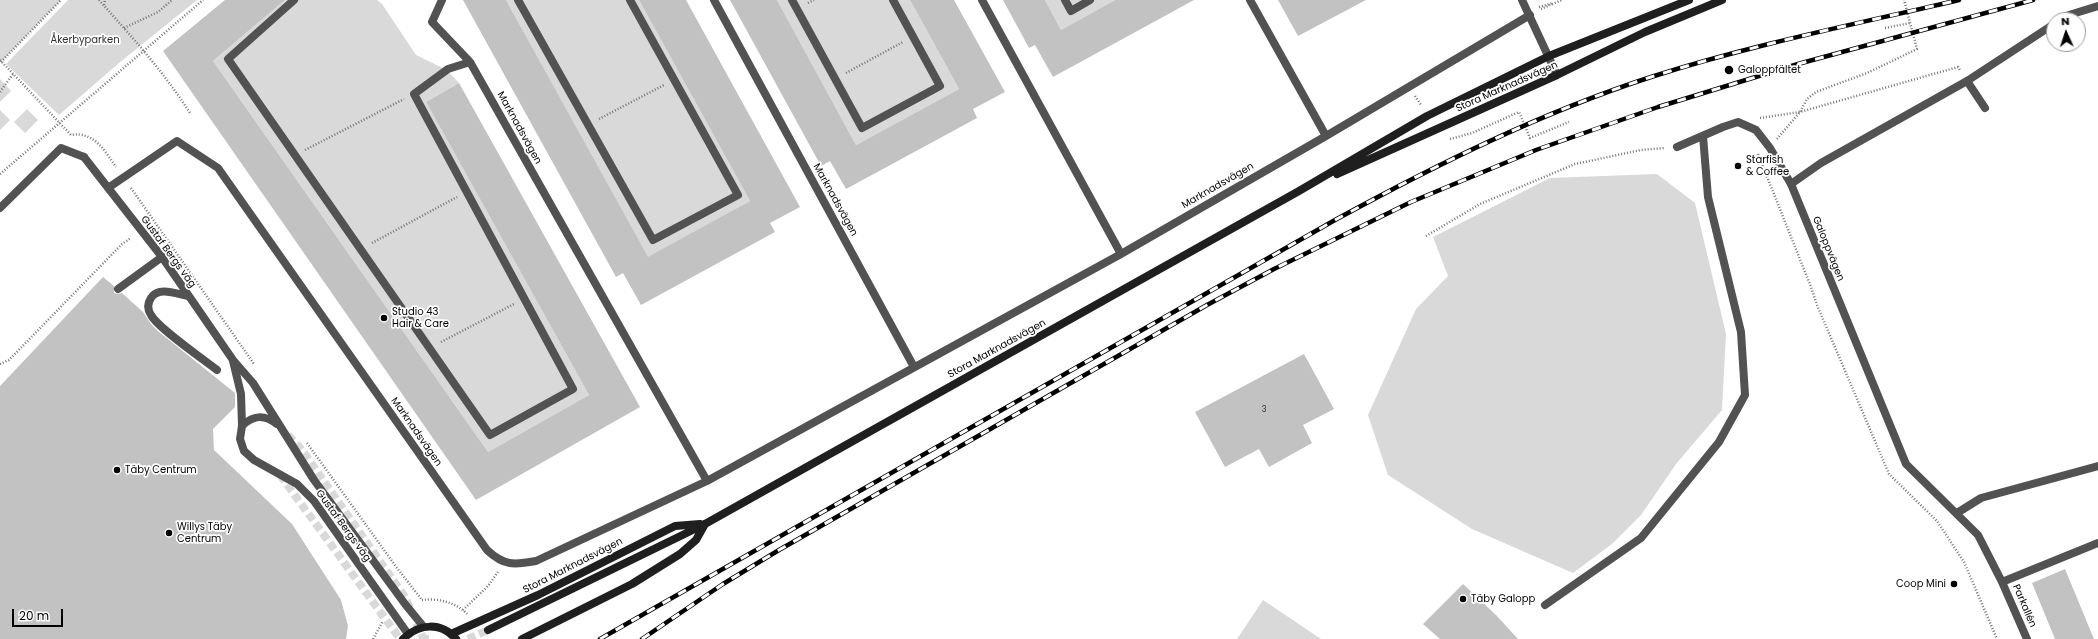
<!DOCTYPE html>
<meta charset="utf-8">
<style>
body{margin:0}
#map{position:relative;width:2098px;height:639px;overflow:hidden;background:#fff;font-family:Poppins,sans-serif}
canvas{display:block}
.north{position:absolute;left:2046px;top:12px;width:40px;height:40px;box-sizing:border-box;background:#fff;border:1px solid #999;border-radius:50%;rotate:357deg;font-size:11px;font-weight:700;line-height:16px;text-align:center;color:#000}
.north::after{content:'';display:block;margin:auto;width:14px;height:18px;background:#000;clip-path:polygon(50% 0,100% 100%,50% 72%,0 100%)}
.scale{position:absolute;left:12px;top:609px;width:51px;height:18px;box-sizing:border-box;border:2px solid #000;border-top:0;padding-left:5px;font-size:12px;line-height:14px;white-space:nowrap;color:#000;-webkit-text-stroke:3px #fff;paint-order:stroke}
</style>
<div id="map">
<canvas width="2098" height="639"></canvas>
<div class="north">N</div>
<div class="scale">20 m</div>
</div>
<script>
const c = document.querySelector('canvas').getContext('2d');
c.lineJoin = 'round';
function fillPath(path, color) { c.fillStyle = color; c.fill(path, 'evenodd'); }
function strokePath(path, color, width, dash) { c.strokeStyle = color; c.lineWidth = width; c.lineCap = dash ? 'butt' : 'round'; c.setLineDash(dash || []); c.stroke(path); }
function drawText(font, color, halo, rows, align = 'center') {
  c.font = font + ' Poppins,sans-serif'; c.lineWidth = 3.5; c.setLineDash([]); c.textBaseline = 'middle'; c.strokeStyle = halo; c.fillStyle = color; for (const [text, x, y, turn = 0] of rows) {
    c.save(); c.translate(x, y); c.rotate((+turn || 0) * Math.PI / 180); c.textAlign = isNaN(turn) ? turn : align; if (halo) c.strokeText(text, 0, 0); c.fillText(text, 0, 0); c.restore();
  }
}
const green = new Path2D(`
 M0,0H61L1,62L0,61Z
 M68,0H197L119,63L59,115L6,64Z
 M285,0H377L382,4L416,55L447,70L459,83L426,102L589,395L488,452L213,61Z
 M506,0H639L750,201L648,258Z
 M777,0H910L959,89L856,145Z
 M1045,0H1115L1061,30Z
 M0,79L11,91L0,102Z
 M27,109L38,120L25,133L14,122Z
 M0,110L10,120L0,130Z
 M1657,174L1695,203L1726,334L1722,410L1676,464L1641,515L1612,544L1573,573L1472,529L1388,475L1368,415L1416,309L1448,276L1433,237L1550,178Z
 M1263,600L1321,639H1237Z`);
const building = new Path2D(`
 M225,0H285L213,61L488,452L589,395L426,102L459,83L640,407L476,500L163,51Z
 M463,0H506L648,257L750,201L639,0H686L800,207L770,223L775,232L641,305L623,273L616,277Z
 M730,0H777L856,145L959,89L910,0H954L1005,92L973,109L977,118L846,189L830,161L821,166Z
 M1003,0H1045L1061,30L1115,0H1194L1053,77L1035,45L1029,48Z
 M1278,0H1366L1298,36Z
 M103,277L114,286V293L118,294L122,293L143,312L151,324L159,332L235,393V407L213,429L214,450L292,524L341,600L348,626L346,639H0V386Z
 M1304,354L1334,409L1303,425L1312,443L1269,467L1259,449L1225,467L1195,412Z
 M2065,569L2094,639H2055L2032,583Z
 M1463,584L1496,615L1518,639H1440L1423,624Z`);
const streetTunnel = new Path2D(`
 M288,435L302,450L405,597L410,608
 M280,475L400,639
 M416,623L423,638`);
const secondaryTunnel = new Path2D(`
 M421,639H431
 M468,639L488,630`);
const path = new Path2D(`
 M99,0C131,36 164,72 190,113
 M808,3L814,0
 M104,5L105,0
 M1539,7L1553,3
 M1541,9L1562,0
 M124,28L158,12L172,0
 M1885,28L1910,23
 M0,60L71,135C94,131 105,151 116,167
 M1,62L61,0
 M846,73L903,42
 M0,92L13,74
 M1415,96L1421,105
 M1760,118L1800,112L1958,67L1960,70
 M599,119L664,85
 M1450,139L1472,133L1519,112L1530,138L1569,122
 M1777,139L1800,112L1807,99L1816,92L1867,73L1917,49L1904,0
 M305,150L404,99
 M1758,154L1811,287L1817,305L1889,474L1937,521L1964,562L1997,639
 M0,174L203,0
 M131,188L254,364
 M1426,236L1480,204L1575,164L1641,150L1665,148
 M372,243L457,197
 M441,342L514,304
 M0,364L9,360L122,244L131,238
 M307,443L397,568L422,600
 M422,600C437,598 456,602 467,614
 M463,610L488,586L498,572
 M373,639L383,621`);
const lane = new Path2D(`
 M1967,81L1985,108
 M1677,147L1723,127L1738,122L1756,130L1770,148L1791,184
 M0,208L61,148L84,157
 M118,289L162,257
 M188,296C177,294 158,286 151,298C147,304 147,309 151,315C158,328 203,359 217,370
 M1957,513L1981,498L2098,466
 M1545,605L1641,538L1719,442L1745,395L1741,332L1708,197L1703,136`);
const street = new Path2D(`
 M294,0L228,59L490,435L573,389L414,94L448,69L470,62
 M442,0L432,22L470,62L707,481
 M518,0L653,240L738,195L630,0
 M714,0L914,367
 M792,0L862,128L940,86L893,0
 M982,0L1121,254
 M1065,0L1071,11L1090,0
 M1250,0L1326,136
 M1522,0L1557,75
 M2060,20L2069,15L2098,6
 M84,157L162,257L233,360L253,383L314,480L405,604L423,626
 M108,188L177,141L218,168L487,550C504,566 514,565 536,561L707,481L1121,254L1326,136L1530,15
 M233,361L241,394L242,426L240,439L244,451L254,460L297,484L314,501L408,634
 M242,426C253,415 264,414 277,424
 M2002,582L2098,543
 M2027,639L2002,582L1978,535L1906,464L1791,184L1821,163L1967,81L2054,24`);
const secondary = new Path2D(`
 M1337,174L1557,75L1645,32L1722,0
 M488,630L705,524L1299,191L1427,116L1549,56L1689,0
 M451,634L538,595L675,526L700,524
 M403,639C419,623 441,622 456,639
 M522,639L632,584L680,554L696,540L705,524`);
const rail = new Path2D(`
 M600,639L1335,220C1436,165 1540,113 1651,77C1751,45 1856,24 1959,0
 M642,639L723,584L779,550L1207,305L1274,269L1411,202L1536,150L1658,107L1798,64L2033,0`);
const markers = [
 [1729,70,5,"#000"],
 [1738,166,4,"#000"],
 [384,318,4,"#000"],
 [117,470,4,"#000"],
 [169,533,4,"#000"],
 [1954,584,4,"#000"],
 [1463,599,4,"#000"]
];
const numberNames = [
 ["3",1264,410]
];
const parkNames = [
 ["Åkerbyparken",85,40]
];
const poiNames = [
 ["Galoppfältet",1738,70],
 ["Starfish",1746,160],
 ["& Coffee",1746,172],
 ["Studio 43",392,312],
 ["Hair & Care",392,324],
 ["Täby Centrum",125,470],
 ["Willys Täby",177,527],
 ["Centrum",177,539],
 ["Coop Mini",1946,584,"right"],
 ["Täby Galopp",1471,599]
];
const streetNames = [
 ["Stora Marknadsvägen",1507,87,-24],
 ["Marknadsvägen",519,128,61],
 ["Marknadsvägen",1218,186,-30],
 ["Marknadsvägen",835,200,61],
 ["Galoppvägen",1828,249,68],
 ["Gustaf Bergs väg",168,252,54],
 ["Stora Marknadsvägen",997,349,-29],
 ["Marknadsvägen",416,432,55],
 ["Gustaf Bergs väg",343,526,54],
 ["Stora Marknadsvägen",573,566,-27],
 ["Parkallén",2024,606,67]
];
fillPath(green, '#d9d9d9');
fillPath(building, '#c2c2c2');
strokePath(streetTunnel, '#d9d9d9', 8, [8, 4]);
strokePath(secondaryTunnel, '#d9d9d9', 8, [8, 4]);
strokePath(path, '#747474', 2.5, [1, 2]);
strokePath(lane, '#525252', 8);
strokePath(street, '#525252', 8);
strokePath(secondary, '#1f1f1f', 8);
strokePath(rail, '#000', 4.5);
strokePath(rail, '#fff', 3, [9]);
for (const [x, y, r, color] of markers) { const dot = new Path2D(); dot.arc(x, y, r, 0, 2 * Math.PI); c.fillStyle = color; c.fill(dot); strokePath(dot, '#fff', 1.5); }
drawText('8px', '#303030', null, numberNames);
drawText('10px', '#303030', '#fff', parkNames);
drawText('10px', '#000', '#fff', poiNames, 'left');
drawText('10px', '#000', '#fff', streetNames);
</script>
